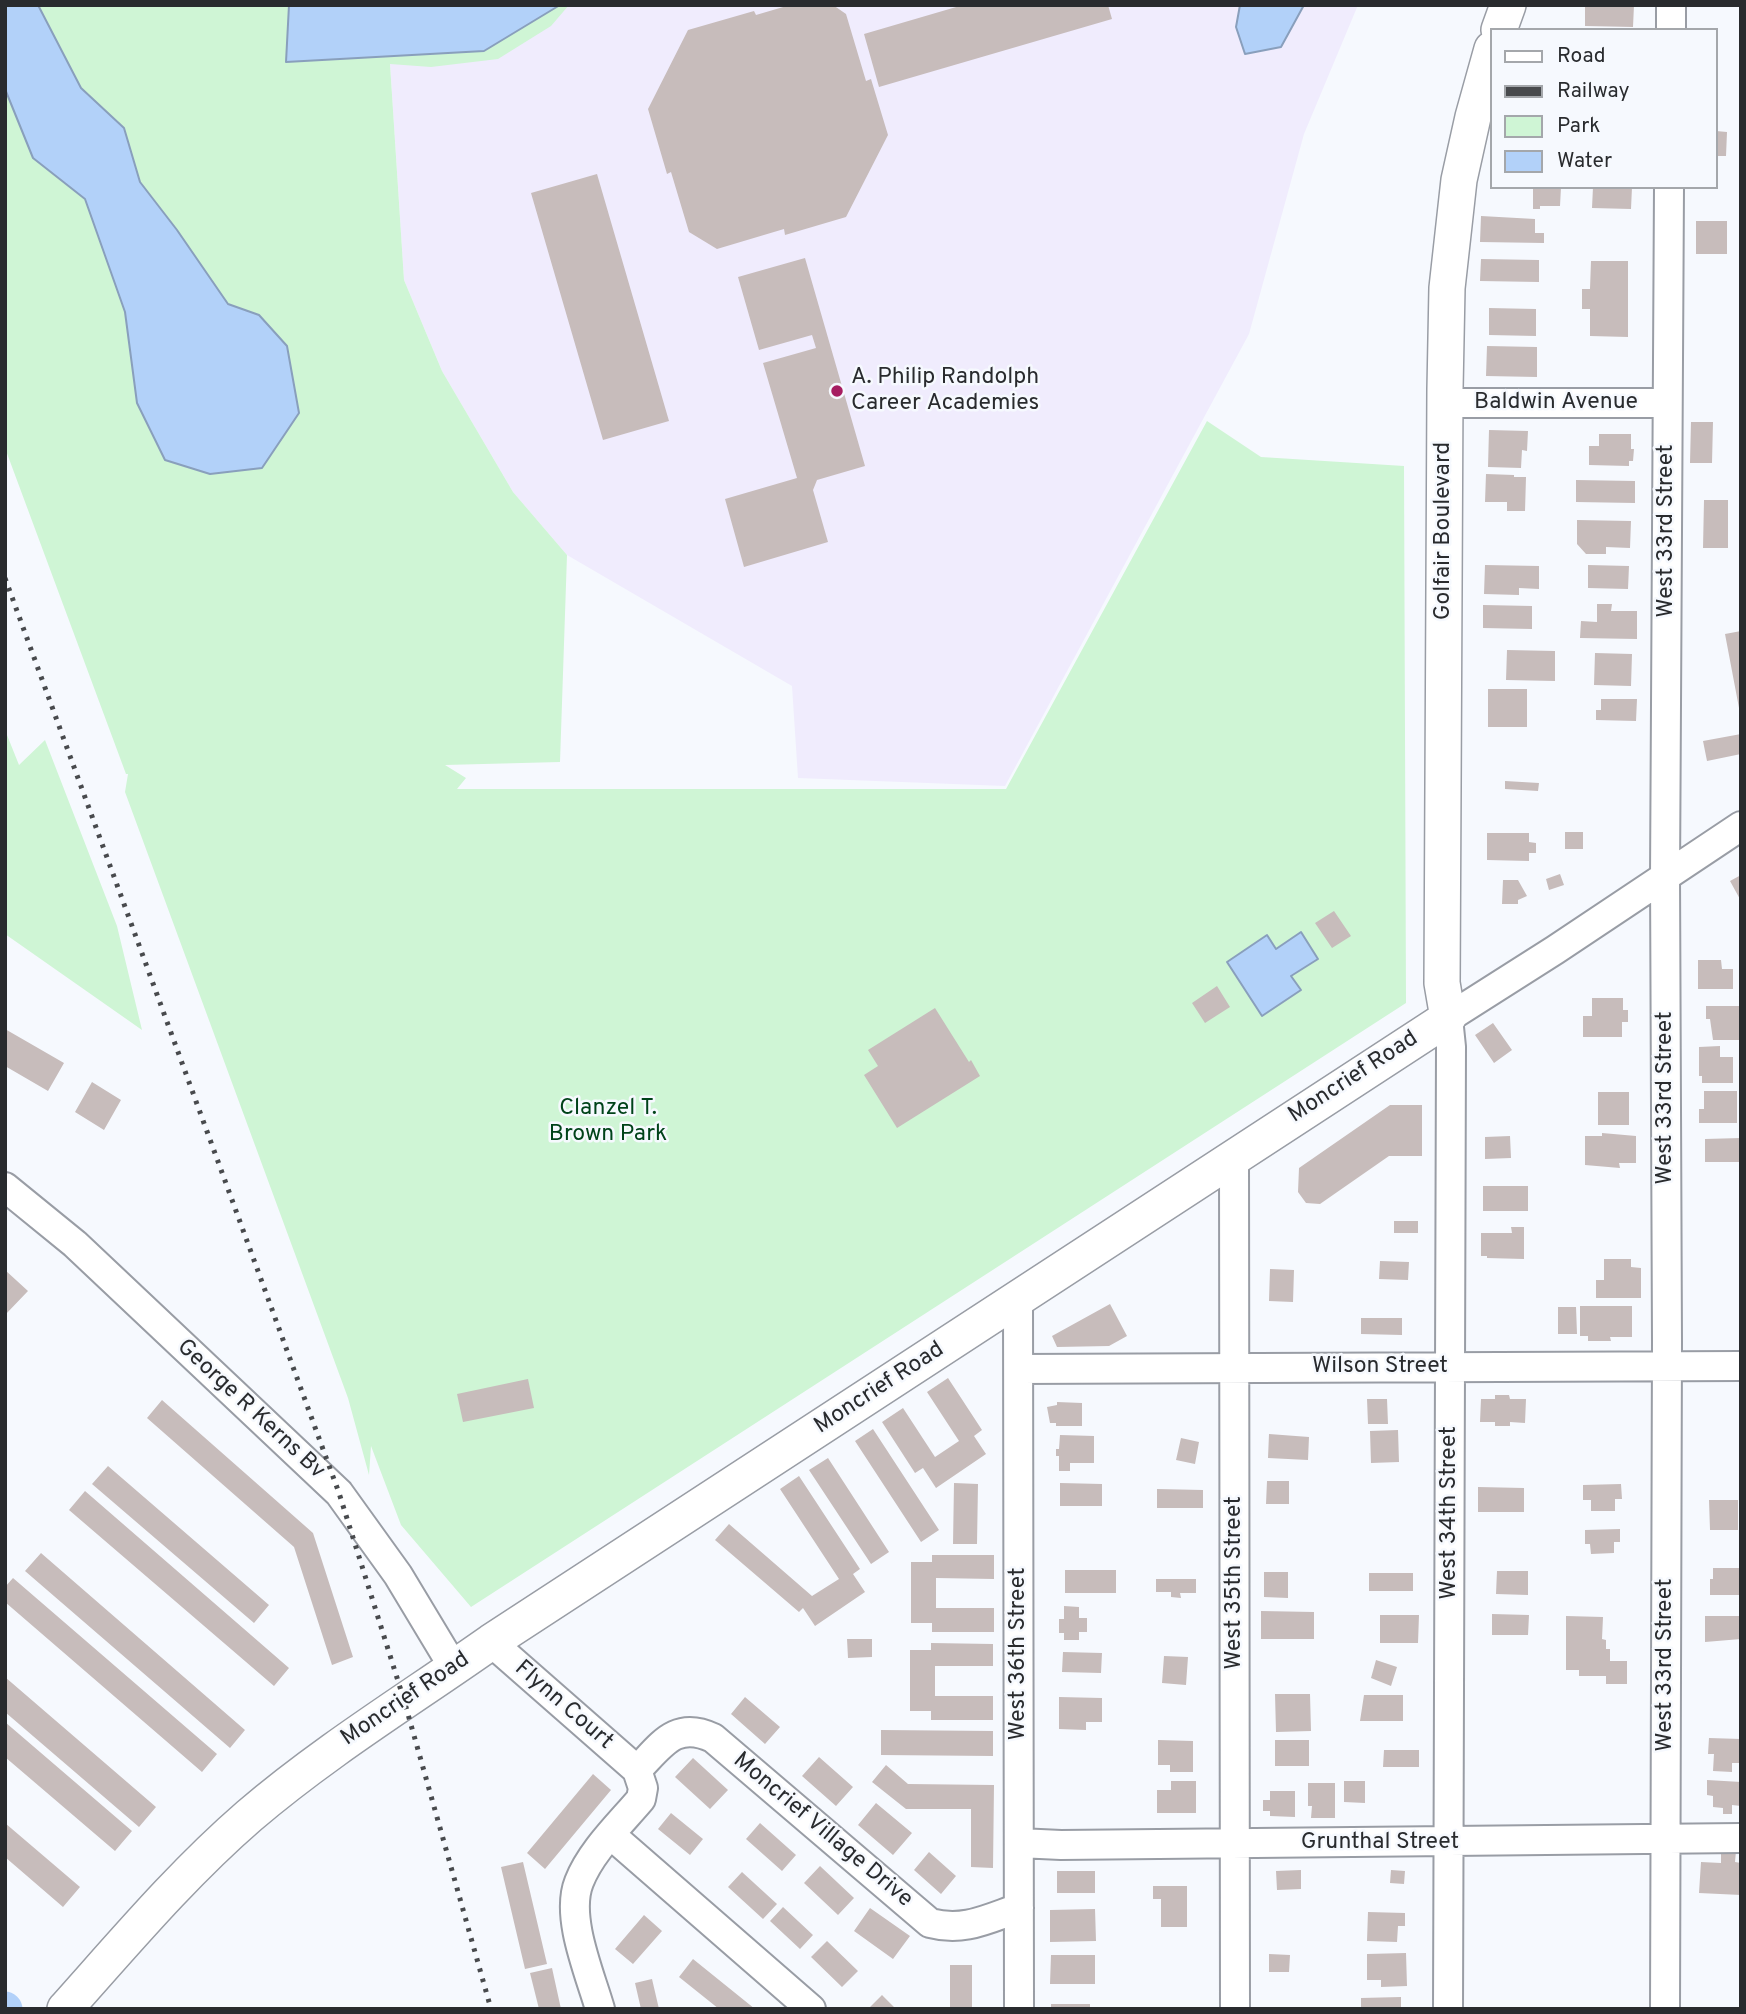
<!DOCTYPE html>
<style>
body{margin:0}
#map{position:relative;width:1746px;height:2014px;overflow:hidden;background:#f6f9fe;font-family:Overpass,sans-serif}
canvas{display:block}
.frame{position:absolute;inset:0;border:7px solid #292b2e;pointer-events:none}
.legend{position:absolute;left:1490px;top:28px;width:228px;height:161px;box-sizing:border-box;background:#f6f9fe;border:2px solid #a4a7ab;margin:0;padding:9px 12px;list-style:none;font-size:21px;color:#292b2e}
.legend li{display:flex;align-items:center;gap:14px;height:35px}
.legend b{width:35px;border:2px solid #a4a7ab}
</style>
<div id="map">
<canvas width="1746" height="2014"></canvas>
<div class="frame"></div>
<ul class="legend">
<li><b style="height:9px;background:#fff"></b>Road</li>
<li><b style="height:9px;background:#484a4d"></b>Railway</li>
<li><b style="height:19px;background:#cff5d5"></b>Park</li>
<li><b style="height:19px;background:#b2d1f9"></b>Water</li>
</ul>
</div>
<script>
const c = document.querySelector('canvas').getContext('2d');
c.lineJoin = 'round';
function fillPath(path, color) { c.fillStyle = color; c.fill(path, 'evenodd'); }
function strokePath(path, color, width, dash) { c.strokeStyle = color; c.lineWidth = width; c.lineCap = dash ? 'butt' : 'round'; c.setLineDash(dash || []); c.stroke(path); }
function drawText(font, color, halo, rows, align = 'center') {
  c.font = font + ' Overpass,sans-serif'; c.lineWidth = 5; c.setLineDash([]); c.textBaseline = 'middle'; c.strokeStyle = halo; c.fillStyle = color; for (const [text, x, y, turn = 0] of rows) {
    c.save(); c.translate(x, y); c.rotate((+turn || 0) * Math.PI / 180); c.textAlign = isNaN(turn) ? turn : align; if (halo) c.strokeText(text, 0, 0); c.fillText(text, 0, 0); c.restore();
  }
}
const education = new Path2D(`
 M288,5H1358L1304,134L1249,334L1005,786L798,778L792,686L567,555L513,492L442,371L404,280L390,64Z`);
const green = new Path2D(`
 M5,5H569L551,26L498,59L431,67L390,64L404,280L442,371L513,492L567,555L560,762L445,765L466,778L457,789H1006L1207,421L1261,457L1404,466L1406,1003L471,1607L401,1525L371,1446L369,1475L348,1398L125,792L128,774H126L5,448Z
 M5,730L19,765L45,740L117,926L142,1030L5,934Z`);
const water = new Path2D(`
 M5,5H38L81,88L124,128L140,182L177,230L228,304L259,315L287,346L299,413L262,468L210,474L165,460L137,403L125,312L85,199L33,158L5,89Z
 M289,5H560L484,51L286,62Z
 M1240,5H1304L1281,47L1245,54L1236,27Z
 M1301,932L1318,959L1291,976L1301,990L1262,1016L1227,962L1267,935L1276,949Z`);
const river = new Path2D(`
 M5,2008L6,2009`);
const building = new Path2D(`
 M790,5H833L846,14L866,81L871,79L888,135L846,217L785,235L784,229L717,249L689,232L671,172L667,174L648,109L688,30L754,11L756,15Z
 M963,5H1108L1112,19L879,87L864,34Z
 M1585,5H1634L1633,27L1585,26Z
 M1716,131L1727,132L1726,156H1716Z
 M597,174L669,421L603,440L531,193Z
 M1533,187H1561L1560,206H1540V209H1533Z
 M1593,187H1632L1631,209L1592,208Z
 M1481,216L1535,219V233H1544V243L1480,242Z
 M1696,221H1727V254H1696Z
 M805,258L865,466L817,480L813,490L828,542L744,567L725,499L797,478L763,363L816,348L812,335L759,350L738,277Z
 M1481,259L1539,260V282L1480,281Z
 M1591,261H1628V337L1590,336V309H1582V289H1590Z
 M1489,308L1536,309V336L1489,335Z
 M1487,346L1537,347V377L1486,376Z
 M1691,422H1713L1712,463H1690Z
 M1489,430L1528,431L1527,451L1522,450L1521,468L1488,467Z
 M1599,434H1631V449H1634L1633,461H1629V466L1589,465V446H1599Z
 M1486,474L1514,475V477H1526L1525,511H1507V502H1485Z
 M1576,480L1635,481V503L1576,502Z
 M1704,500H1728V548H1703Z
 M1577,520L1631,521L1630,548L1606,547V554H1586L1577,544Z
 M1485,565L1539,566V589L1519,588V595L1484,594Z
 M1588,565L1629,566L1628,589L1588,588Z
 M1597,604H1612L1611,611H1637V639L1580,638L1581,621L1597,622Z
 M1483,605L1532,606V629L1483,628Z
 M1741,631V707L1739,708L1725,634Z
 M1507,650L1555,651V681L1506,680Z
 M1595,653L1632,654L1631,686L1594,685Z
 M1488,689H1527V727H1488Z
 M1601,699H1637L1636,721L1596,720V710H1601Z
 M1741,734V754L1707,761L1703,741Z
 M1505,781L1539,783L1538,791L1505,789Z
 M1565,832H1583V849H1565Z
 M1487,833H1529V842L1536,843V853H1529V861L1487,860Z
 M1560,874L1564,885L1549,890L1546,879Z
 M1741,875V901L1730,881Z
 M1503,880H1518L1527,896L1518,900V904H1502Z
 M1334,911L1351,936L1332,948L1315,923Z
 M1698,960H1721L1722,969H1733V989H1698Z
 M1217,986L1230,1007L1205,1023L1192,1003Z
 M1592,998H1623V1010H1628V1022H1622V1037H1583V1016H1592Z
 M1706,1006H1741L1740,1040H1713L1710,1019H1706Z
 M935,1008L969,1062L971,1060L980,1076L897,1128L864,1075L878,1066L868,1050Z
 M1493,1023L1512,1050L1494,1063L1475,1035Z
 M5,1029L64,1063L48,1091L5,1066Z
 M1720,1046V1057H1733V1083H1702V1076H1699V1047Z
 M92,1082L121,1100L104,1130L75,1112Z
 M1704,1091H1737V1123H1699V1109H1704Z
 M1598,1092H1629V1125H1598Z
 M1390,1105H1422V1156H1389L1320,1204L1306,1203L1298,1192L1299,1168Z
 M1602,1133L1636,1136V1163H1619L1620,1168L1585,1165V1136H1602Z
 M1510,1136L1511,1158L1485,1159V1137Z
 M1741,1138V1162H1705V1139Z
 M1483,1186H1528V1211H1483Z
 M1394,1221H1418V1233H1394Z
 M1511,1227H1524V1259L1487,1258V1256H1481V1233H1512Z
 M1604,1259H1631V1267L1641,1268V1298H1596V1280H1604Z
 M1380,1261L1409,1262L1408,1280L1379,1279Z
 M1270,1269L1294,1270L1293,1302L1269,1301Z
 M5,1270L28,1291L5,1315Z
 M1110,1304L1127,1336L1109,1346L1057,1347L1052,1336Z
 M1580,1306H1632V1337H1610L1611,1341H1588V1336H1580Z
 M1558,1307H1576L1577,1334H1558Z
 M1361,1318H1402V1335L1361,1334Z
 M948,1378L982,1430L974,1436L986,1454L936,1488L923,1468L915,1473L882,1422L903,1408L935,1457L959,1441L927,1392Z
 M528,1379L534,1408L463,1422L457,1394Z
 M1495,1395H1509L1510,1399H1526L1525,1423L1510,1422V1426H1495V1422H1480L1481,1399H1495Z
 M1367,1399H1387L1388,1424H1368Z
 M162,1400L313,1533L353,1657L332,1665L294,1547L147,1418Z
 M1057,1402L1082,1403V1426H1056V1423H1050L1047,1407L1057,1405Z
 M873,1429L939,1530L921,1542L855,1441Z
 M1398,1430L1399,1462L1371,1463L1370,1431Z
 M1269,1434L1309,1437L1308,1460L1268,1458Z
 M1060,1435L1094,1436V1463H1070V1471H1059V1456H1056V1449H1059Z
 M1181,1438L1199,1442L1195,1464L1176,1460Z
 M828,1458L889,1552L871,1564L809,1470Z
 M108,1466L269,1605L254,1623L92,1484Z
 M799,1476L860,1569L853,1574L865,1592L815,1626L803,1608L799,1612L715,1540L729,1524L812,1596L839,1579L780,1489Z
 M1267,1481H1289V1504H1266Z
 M954,1483L978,1484L977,1544H953Z
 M1060,1483L1102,1484V1506H1060Z
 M1621,1484L1622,1499H1615V1511H1591V1500H1583V1485Z
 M1478,1487L1524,1488V1512H1478Z
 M1157,1489L1203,1490V1508H1157Z
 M85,1491L289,1668L274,1686L69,1510Z
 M1709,1500H1738V1530H1710Z
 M1620,1529V1542H1614V1553L1591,1554L1590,1544H1585V1530Z
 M41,1553L245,1730L230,1748L25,1571Z
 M932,1555H994V1579L936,1578V1608H994V1632H932V1623H911V1562H932Z
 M1713,1568H1741V1595H1710V1579H1713Z
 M1065,1570H1116V1593H1065Z
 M1497,1571H1528V1595L1496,1594Z
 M1264,1572H1288V1598L1264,1597Z
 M1369,1573H1413V1591H1369Z
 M13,1578L217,1754L202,1772L5,1602V1587Z
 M1156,1579H1196V1593H1180L1181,1598L1171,1597V1592H1156Z
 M1064,1606L1079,1607V1618H1087V1632H1079V1640H1064V1633H1059V1619H1064Z
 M1261,1611L1314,1612V1639H1261Z
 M1492,1614L1529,1615L1528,1635H1492Z
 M1380,1615H1419L1418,1643H1380Z
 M1566,1616L1603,1617L1602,1639L1606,1640V1649H1610V1661H1627V1684H1606V1676H1579V1670H1566Z
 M1705,1616H1741V1639L1705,1642Z
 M847,1639H872V1657L848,1658Z
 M931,1643L993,1644V1666H935V1696H993V1720H931V1711H910V1650H931Z
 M1063,1652L1102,1653L1101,1673L1062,1672Z
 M1164,1656L1188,1657L1186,1685L1162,1683Z
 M1376,1660L1397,1667L1391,1686L1371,1678Z
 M5,1677L156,1807L139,1827L5,1712Z
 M1275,1694H1310L1311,1731L1276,1732Z
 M1364,1695H1403V1721H1360Z
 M745,1697L780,1727L765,1744L731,1714Z
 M1059,1697L1102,1698V1722H1086V1730L1059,1729Z
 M5,1722L132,1831L115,1851L5,1757Z
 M881,1730L993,1731V1756L881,1755Z
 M1709,1738L1741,1739V1763H1732V1772L1713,1771L1714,1754H1708Z
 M1158,1740L1193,1741V1772H1170V1765H1158Z
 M1275,1740H1309V1766H1275Z
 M1384,1750H1419V1767H1383Z
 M819,1757L853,1787L836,1806L802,1776Z
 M693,1758L728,1790L710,1809L675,1777Z
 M886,1765L908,1784L994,1785L993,1868L971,1867V1809H906L872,1782Z
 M593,1774L611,1790L545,1869L527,1853Z
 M1707,1780L1741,1782V1806L1732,1805V1814H1723V1808L1713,1807V1796L1707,1795Z
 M1171,1781H1196V1813H1157V1790H1171Z
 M1344,1781H1365V1803L1344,1802Z
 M1308,1783H1335V1818H1311L1312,1806H1308Z
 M1270,1791H1295V1817L1270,1816V1811H1263V1800H1270Z
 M876,1803L912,1833L893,1855L858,1825Z
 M671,1813L703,1839L690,1855L658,1829Z
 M5,1823L80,1887L63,1907L5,1857Z
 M760,1823L796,1855L782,1871L746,1839Z
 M1721,1851H1736L1735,1862L1741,1863V1895L1699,1893L1701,1862L1721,1863Z
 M929,1852L956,1876L941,1894L914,1870Z
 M523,1862L547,1964L525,1969L501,1867Z
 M820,1866L854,1898L838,1915L804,1883Z
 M1301,1870V1889L1277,1890L1276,1871Z
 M1391,1870L1405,1871L1404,1884L1390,1883Z
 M1057,1871H1095V1893H1057Z
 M742,1872L777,1904L763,1919L728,1887Z
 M1153,1886H1187V1927H1161V1899H1153Z
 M783,1907L813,1935L800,1949L770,1921Z
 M870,1908L910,1936L893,1959L854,1931Z
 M1095,1909L1096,1941L1050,1942V1910Z
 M1368,1912L1405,1913V1926H1398L1397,1942L1367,1941Z
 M644,1915L662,1931L633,1964L615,1949Z
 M827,1941L858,1971L842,1987L811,1957Z
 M1406,1953L1407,1986L1381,1987V1980H1367V1954Z
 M1269,1954L1290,1955L1289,1972H1269Z
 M1051,1955H1095V1984H1050Z
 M693,1959L755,2009H719L679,1977Z
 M950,1965H972V2009H950Z
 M552,1968L561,2009H539L530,1973Z
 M652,1979L659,2009H641L635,1983Z
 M882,1995L896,2009H868Z
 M1401,1997V2009H1361V1998Z
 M1051,2004H1090V2009H1051Z`);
const minor = new Path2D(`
 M1671,30V5
 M1445,403H1667
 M1234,1156L1235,2009
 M5,1187L75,1244L339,1493L398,1575L454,1668
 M1018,1298L1019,2009
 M1019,1369L1741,1366
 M491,1642L637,1770L643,1788L641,1799C620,1824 591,1851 579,1882C565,1917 590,1974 600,2009
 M637,1770C661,1746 675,1720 713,1738L930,1923C964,1932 987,1919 1019,1908
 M611,1835L811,2009
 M1019,1843L1061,1845L1741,1838
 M1448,2009L1451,1047L1448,1018L1555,950L1741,826
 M1665,2009L1667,1342L1665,876L1669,187`);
const major = new Path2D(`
 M1499,30L1508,5
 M65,2009C124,1943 182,1874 249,1816C325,1751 410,1699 491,1642L1448,1018L1442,983L1445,389L1447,288L1459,180L1473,117L1492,49`);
const rail = new Path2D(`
 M5,578L339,1493L404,1700L491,2009`);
const markers = [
 [837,391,7,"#a61c61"]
];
const poiNames = [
 ["A. Philip Randolph",851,378],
 ["Career Academies",851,404]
];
const streetNames = [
 ["Baldwin Avenue",1556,403],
 ["Golfair Boulevard",1444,531,-90],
 ["West 33rd Street",1667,531,-90],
 ["Moncrief Road",1354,1078,-33],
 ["West 33rd Street",1666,1098,-90],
 ["Wilson Street",1380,1367],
 ["Moncrief Road",880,1389,-33],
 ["George R Kerns Bv",250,1410,43],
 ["West 34th Street",1450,1513,-90],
 ["West 35th Street",1235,1583,-90],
 ["West 36th Street",1019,1654,-90],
 ["West 33rd Street",1666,1665,-90],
 ["Moncrief Road",406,1700,-34],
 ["Flynn Court",563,1706,41],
 ["Moncrief Village Drive",822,1831,40],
 ["Grunthal Street",1380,1843]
];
const parkNames = [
 ["Clanzel T.",608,1109],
 ["Brown Park",608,1135]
];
fillPath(education, '#f0ecfd');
fillPath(green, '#cff5d5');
fillPath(water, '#b2d1f9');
strokePath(water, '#899fbc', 2);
strokePath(river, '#b2d1f9', 33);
fillPath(building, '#c7bcbb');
strokePath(minor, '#999da5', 32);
strokePath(major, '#999da5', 38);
strokePath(minor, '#fff', 28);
strokePath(major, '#fff', 35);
strokePath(rail, '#484a4d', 5, [3.5, 7]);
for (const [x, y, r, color] of markers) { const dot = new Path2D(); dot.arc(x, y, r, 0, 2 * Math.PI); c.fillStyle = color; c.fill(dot); strokePath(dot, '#f6f9fe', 2.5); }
drawText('23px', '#292b2e', '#f6f9fe', poiNames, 'left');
drawText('23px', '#292b2e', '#f6f9fe', streetNames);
drawText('23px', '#004319', '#f6f9fe', parkNames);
</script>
